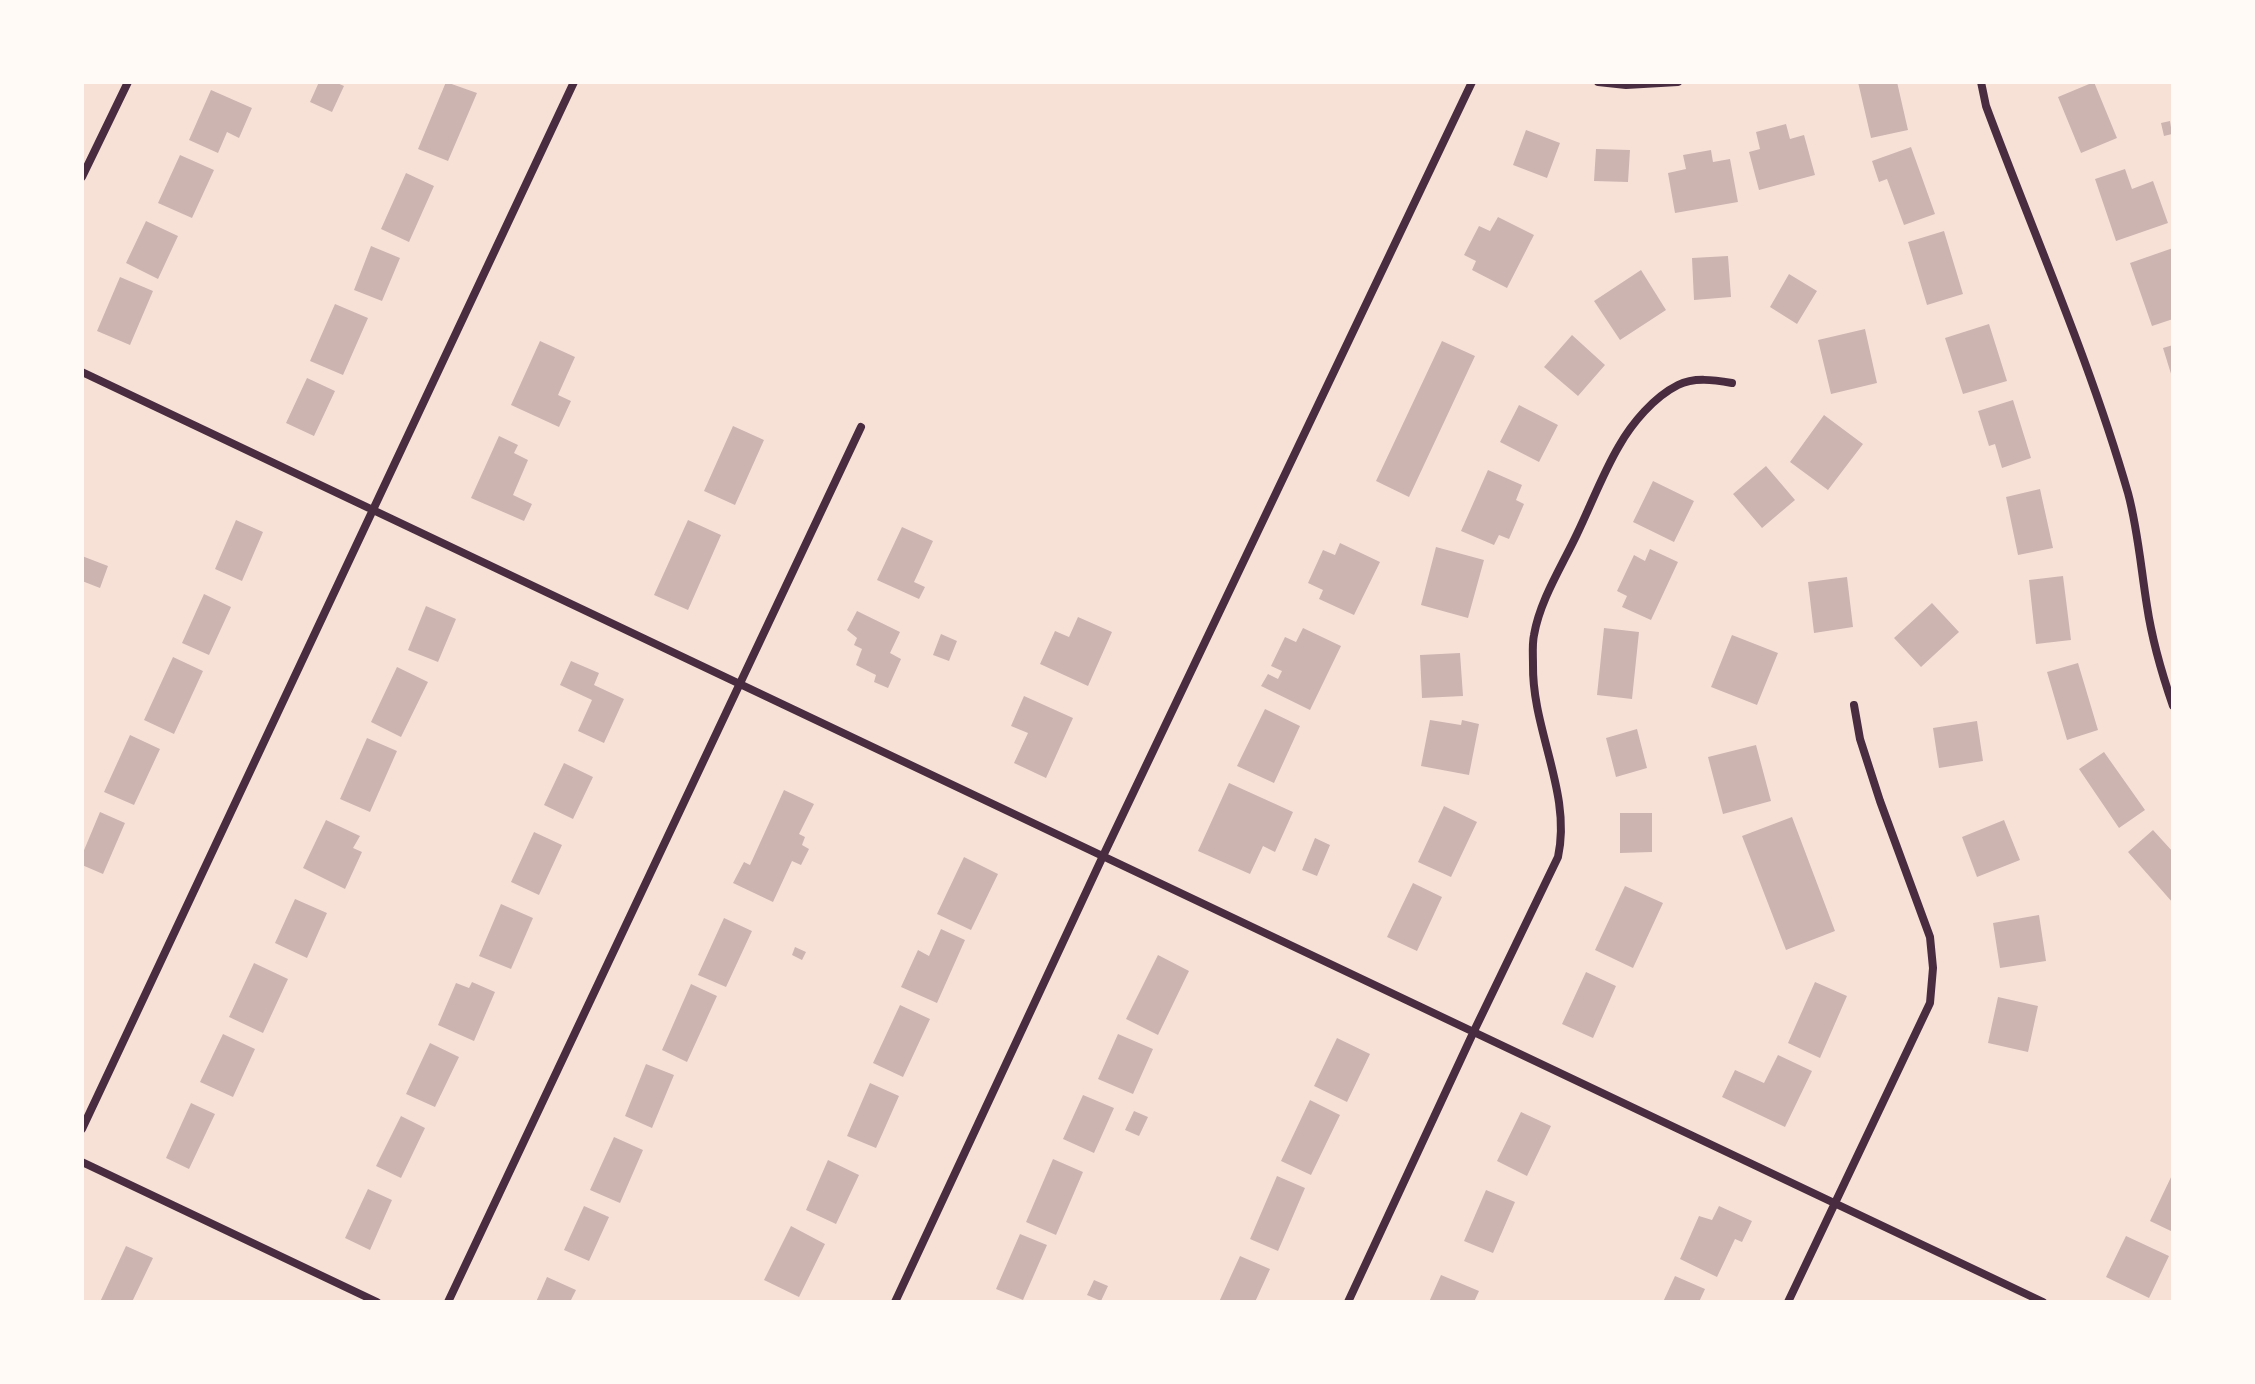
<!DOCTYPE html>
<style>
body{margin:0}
#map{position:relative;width:2255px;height:1384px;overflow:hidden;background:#f7e1d7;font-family:"Public Sans",sans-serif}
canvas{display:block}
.frame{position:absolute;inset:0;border:84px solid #fffaf5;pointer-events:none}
</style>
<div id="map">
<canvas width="2255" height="1384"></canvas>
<div class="frame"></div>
</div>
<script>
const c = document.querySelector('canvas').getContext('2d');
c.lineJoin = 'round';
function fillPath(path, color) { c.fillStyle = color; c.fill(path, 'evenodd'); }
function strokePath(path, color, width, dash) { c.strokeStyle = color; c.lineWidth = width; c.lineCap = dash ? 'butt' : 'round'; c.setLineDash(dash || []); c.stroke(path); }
const building = new Path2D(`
 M319,82H335L344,86L332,112L310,102Z
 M446,82L477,93L448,161L418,149Z
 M1858,82H1897L1908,130L1871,138Z
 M2094,82L2117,138L2081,153L2058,97Z
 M211,90L252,108L239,138L227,132L218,153L189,140Z
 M2170,121L2172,134L2164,136L2161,123Z
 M1786,124L1790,139L1804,135L1815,175L1759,190L1749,152L1760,149L1756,132Z
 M1526,130L1560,143L1547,178L1513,165Z
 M1911,147L1935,214L1904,225L1887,179L1879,182L1872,161Z
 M1596,149L1630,150L1628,182L1594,181Z
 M1711,150L1713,162L1730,159L1738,202L1675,213L1668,173L1686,169L1683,155Z
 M180,155L214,170L192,218L158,203Z
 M2125,169L2132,189L2153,181L2168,223L2116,241L2095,179Z
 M406,173L434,186L409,242L381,229Z
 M1498,217L1534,235L1507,288L1472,270L1476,261L1464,255L1479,226L1490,231Z
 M146,221L178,236L158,279L126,263Z
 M1944,231L1963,294L1927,305L1908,242Z
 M371,246L400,258L382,301L354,290Z
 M2173,248V319L2152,326L2130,263Z
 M1728,256L1731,297L1694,300L1692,258Z
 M1641,270L1666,310L1620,340L1594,301Z
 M1789,274L1817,291L1797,324L1770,307Z
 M120,277L153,291L130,345L97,331Z
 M335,304L368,318L343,375L310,361Z
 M1989,324L2007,381L1963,394L1945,338Z
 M1865,329L1877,383L1831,394L1818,340Z
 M1572,335L1605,365L1578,396L1544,367Z
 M540,341L575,357L558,395L571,401L559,427L511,405Z
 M1442,341L1475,356L1409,497L1376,481Z
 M2173,345V377H2172L2163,348Z
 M307,378L335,391L314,436L286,423Z
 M2013,400L2031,458L2002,468L1995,444L1989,446L1978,411Z
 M1519,405L1558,425L1539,462L1500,442Z
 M1824,415L1863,444L1828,490L1790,462Z
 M733,426L764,440L735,505L704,491Z
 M499,436L518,445L514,453L528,460L513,495L532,504L524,521L471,498Z
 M1766,466L1795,500L1762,528L1733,494Z
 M1488,470L1522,485L1516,500L1524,504L1509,539L1499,535L1494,545L1461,531Z
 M1653,481L1694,501L1674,542L1633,522Z
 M2040,489L2053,548L2018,555L2006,497Z
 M236,520L263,532L242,581L215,569Z
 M688,520L721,535L688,610L654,595Z
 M902,527L933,541L914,582L925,587L919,599L877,580Z
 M1340,543L1380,562L1354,615L1319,599L1323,590L1308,583L1323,550L1335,555Z
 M1436,547L1484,560L1468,618L1421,605Z
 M1650,549L1678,562L1651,620L1622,607L1627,596L1617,591L1634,555L1645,561Z
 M82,556L108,566L100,588L82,581Z
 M2063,576L2071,640L2036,644L2029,580Z
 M1847,577L1853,627L1814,633L1808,582Z
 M204,594L231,607L209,655L182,643Z
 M1932,603L1959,632L1921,667L1894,638Z
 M426,606L456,619L438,662L408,650Z
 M857,611L900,632L890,653L901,659L888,688L874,682L876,675L856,665L862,649L854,645L857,638L847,630Z
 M1078,617L1112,632L1088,686L1040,664L1055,631L1069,637Z
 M1303,628L1341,646L1310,710L1261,686L1268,674L1278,679L1282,671L1271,666L1285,637L1296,642Z
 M1604,628L1639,632L1632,699L1597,695Z
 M941,634L957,641L949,661L933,655Z
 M1732,635L1778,653L1757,705L1711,687Z
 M1460,653L1463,696L1422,698L1420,655Z
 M173,657L203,671L174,734L144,720Z
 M571,661L599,673L594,685L624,699L604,743L578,731L592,700L560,685Z
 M2078,663L2098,730L2067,740L2047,672Z
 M397,667L428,682L401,737L371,722Z
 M1024,696L1073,718L1046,778L1014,763L1028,733L1011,726Z
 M1265,709L1300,726L1274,783L1237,766Z
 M1430,720L1461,725L1462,720L1479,724L1469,775L1421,766Z
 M1977,721L1983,761L1939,768L1933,728Z
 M1637,729L1647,768L1616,777L1606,738Z
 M130,735L160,749L134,805L104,792Z
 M367,738L397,751L370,812L340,799Z
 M1756,745L1771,801L1723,814L1708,757Z
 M2104,752L2145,810L2119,828L2079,769Z
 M564,763L593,777L573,819L544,805Z
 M1229,783L1293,812L1275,852L1263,846L1250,874L1198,851Z
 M784,790L814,804L799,834L805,837L802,845L809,849L801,865L792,861L773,902L733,883L744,862L750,865Z
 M1444,806L1477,822L1451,877L1418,862Z
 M100,812L125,823L103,874L82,865V855Z
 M1620,813H1652V852L1620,853Z
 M1792,817L1835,931L1786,950L1742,836Z
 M326,820L360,836L353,848L362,852L345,889L303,868Z
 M2004,820L2020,860L1977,877L1962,837Z
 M2153,830L2173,852V903L2128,852Z
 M534,832L562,845L539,895L511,882Z
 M1315,838L1330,845L1317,876L1302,870Z
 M964,857L998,874L971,930L937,914Z
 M1413,883L1442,897L1417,951L1387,937Z
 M1625,886L1663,903L1633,968L1595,950Z
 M295,899L327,913L307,958L275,943Z
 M501,904L533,918L511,969L479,956Z
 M2039,915L2046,961L2000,968L1993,923Z
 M724,918L752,931L726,987L698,975Z
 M941,929L965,940L937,1003L901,987L918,950L929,956Z
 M795,947L806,952L802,960L792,955Z
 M1158,955L1189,971L1158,1035L1126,1019Z
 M254,963L288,979L263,1033L229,1017Z
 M1586,972L1616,986L1593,1038L1562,1024Z
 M472,982L495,992L474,1041L438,1025L456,983L469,988Z
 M1815,982L1847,996L1820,1058L1788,1043Z
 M691,984L717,996L687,1062L662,1050Z
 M1998,997L2038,1006L2028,1052L1988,1043Z
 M900,1005L930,1019L903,1077L873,1063Z
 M223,1034L255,1049L233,1097L200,1082Z
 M1118,1034L1153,1049L1133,1094L1098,1079Z
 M1337,1038L1370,1054L1347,1102L1314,1086Z
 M430,1043L459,1057L435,1107L406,1094Z
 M1778,1055L1812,1071L1785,1127L1722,1097L1735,1070L1764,1083Z
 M646,1064L674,1075L652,1128L625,1116Z
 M870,1083L899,1096L876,1148L847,1136Z
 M1083,1095L1114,1108L1094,1153L1063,1139Z
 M1310,1100L1340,1115L1311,1175L1281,1161Z
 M191,1103L215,1114L189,1169L166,1158Z
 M1134,1111L1148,1117L1139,1136L1125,1130Z
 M1521,1112L1551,1126L1527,1176L1497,1161Z
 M401,1116L425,1128L401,1178L376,1166Z
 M614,1137L643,1150L620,1203L590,1190Z
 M1053,1159L1083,1172L1056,1235L1026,1222Z
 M828,1160L859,1175L836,1224L806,1210Z
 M2173,1173V1232L2150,1221Z
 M1277,1176L1305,1188L1278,1251L1250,1239Z
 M368,1189L392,1200L370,1250L345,1238Z
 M1486,1190L1515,1202L1493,1253L1464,1241Z
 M584,1206L609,1217L589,1261L564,1250Z
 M1719,1206L1752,1221L1742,1242L1735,1239L1717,1277L1680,1259L1699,1216L1712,1220Z
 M791,1226L825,1244L799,1297L764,1280Z
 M1020,1234L1047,1245L1023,1300L996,1289Z
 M2126,1236L2169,1256L2149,1298L2106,1277Z
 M126,1246L153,1258L132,1302H100Z
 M1240,1256L1270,1269L1255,1302H1219Z
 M1441,1275L1479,1291L1474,1302H1429Z
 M1675,1276L1705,1289L1699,1302H1663Z
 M547,1277L576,1290L570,1302H536Z
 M1094,1280L1108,1286L1101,1301L1087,1295Z`);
const minor = new Path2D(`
 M1598,82L1626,85L1678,82
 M1981,82L1986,106C2034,235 2090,361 2128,493C2138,530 2141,569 2147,606C2152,640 2162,674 2173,706
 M82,177L128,82
 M82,372L2043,1302
 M82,1129L574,82
 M82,1162L377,1302
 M448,1302L861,427
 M895,1302L1103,856L1472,82
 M1348,1302L1474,1031L1558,857C1572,793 1532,730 1533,665C1533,655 1532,644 1534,635C1540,600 1562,566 1577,534C1591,505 1603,473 1619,446C1632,423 1654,397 1678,385C1694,377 1714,380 1732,383
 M1788,1302L1930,1003L1933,968L1930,937L1880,801L1860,739L1854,705`);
fillPath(building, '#ccb4b1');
strokePath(minor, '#4a2c40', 8);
</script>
